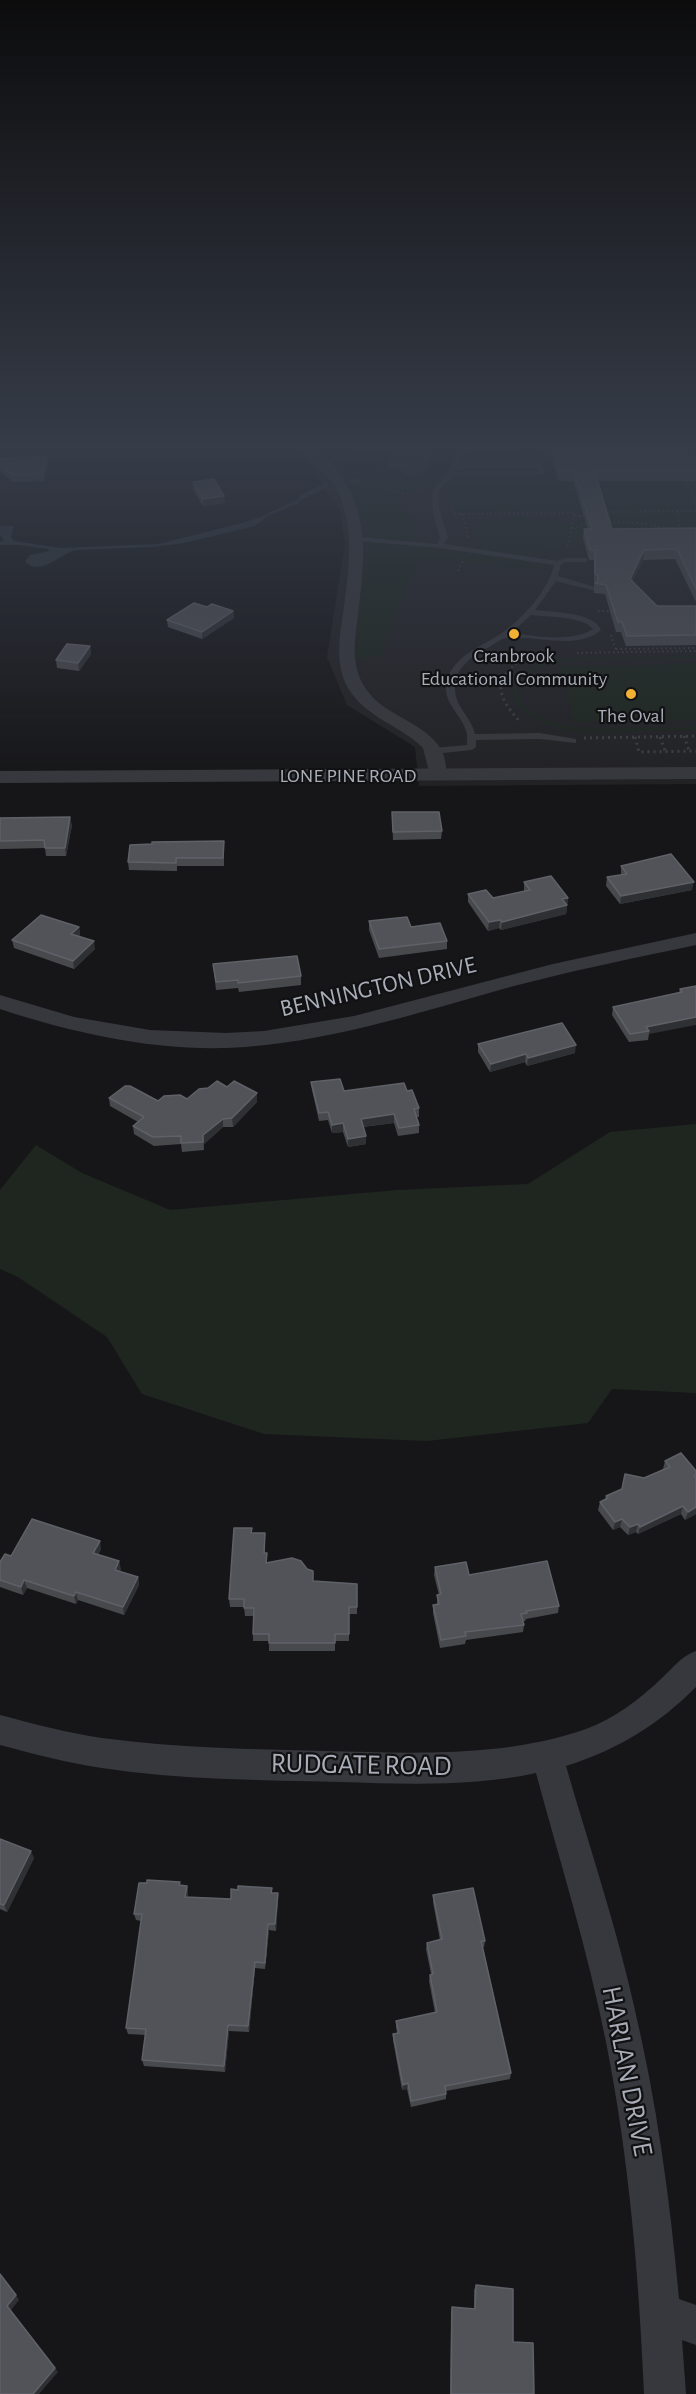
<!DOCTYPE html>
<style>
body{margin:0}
canvas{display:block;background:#161618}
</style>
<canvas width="696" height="2394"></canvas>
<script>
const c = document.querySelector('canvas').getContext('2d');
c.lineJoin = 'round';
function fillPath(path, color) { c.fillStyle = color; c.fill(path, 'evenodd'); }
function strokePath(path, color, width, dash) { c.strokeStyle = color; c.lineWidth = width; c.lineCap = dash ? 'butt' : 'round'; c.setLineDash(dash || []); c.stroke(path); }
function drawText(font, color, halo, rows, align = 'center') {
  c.font = font + ' "Alegreya Sans",sans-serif'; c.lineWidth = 4.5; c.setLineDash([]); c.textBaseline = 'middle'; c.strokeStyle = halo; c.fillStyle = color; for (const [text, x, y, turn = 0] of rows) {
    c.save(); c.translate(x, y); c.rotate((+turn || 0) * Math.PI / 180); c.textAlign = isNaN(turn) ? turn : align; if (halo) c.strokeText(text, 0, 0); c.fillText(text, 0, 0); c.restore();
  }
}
const built = new Path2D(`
 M289,448H696V784L419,786L415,747L347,705L327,657L345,544L340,510L301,453Z`);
const green = new Path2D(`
 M312,448L389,450L400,448L390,459V468L407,474L430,451L428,448H463C448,458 454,457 447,471C438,490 415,490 397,494L425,548L474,555L479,548L473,529C493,514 526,514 550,521C553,522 555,524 558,525C573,527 590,518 602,511L454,512L450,484L683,482L684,485H696V537L583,538L561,548L528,556L525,561L550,572L429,558L418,563L395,614L382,656L356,659C357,638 358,616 361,595C363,580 367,565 367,549C366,512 345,466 312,448Z
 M696,655V658C667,659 638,659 609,660C591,660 572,659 554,663C526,670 501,693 535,714C551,724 569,727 587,729L696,727V730L584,732C565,729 545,726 528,714C493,690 526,666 553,660C571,657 590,658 608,657C638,657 667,656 696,655Z
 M696,664V720L574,722L560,667Z
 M696,1124V1393L612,1389L588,1423L427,1441L264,1434L142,1394L107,1337L18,1277L0,1269V1190L36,1145L82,1173L170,1210L398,1190L528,1184L610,1132Z`);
const water = new Path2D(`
 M400,448H428L431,453L427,469L419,474L408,476L405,472L390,468L388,462Z
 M302,497L299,503L269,515L255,526L184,543L153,547L76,550C61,553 39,578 25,561L30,555L49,551L48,549L18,545H0V542L4,541L0,534V526H14L11,538L14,541L61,548L158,544L238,524L261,517Z`);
const stream = new Path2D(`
 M351,481H357
 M302,497L326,485`);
const pathFar1 = new Path2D(`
 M531,449H554
 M379,452L381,477L389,490L404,493L424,489
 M692,481L687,483L696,506
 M453,511V514L575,513L567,548
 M677,511L680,531
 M604,512L696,511
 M462,514L468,538
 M574,516H584
 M605,522L641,523L669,528
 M572,528L591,523
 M458,571L463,561
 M598,611H614
 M611,635L616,651
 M616,649L696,648
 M502,652L520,661
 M577,653L696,651
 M501,682C511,659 534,656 557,653`);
const path = new Path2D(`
 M501,681C499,698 509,709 520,722
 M684,736L689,751
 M635,737L639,752L696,751
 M660,737L665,751
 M584,738L696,736`);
const service = new Path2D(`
 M361,448H370L324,462L319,461Z
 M470,448L524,449L521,451H474L461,455L458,465L540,464L543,466L545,473L542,475L453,476C449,480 442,485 440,490C435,501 444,526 448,537L444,544L557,561L566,558H587V562H567L561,564L558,576L595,587V591L556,581L535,610C552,612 594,612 601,630C577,651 535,635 507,638C502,638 496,643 491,646C474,655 454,667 455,689C455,707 472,718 475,734L540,733L576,739V743L540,739L476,740V747L472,750L433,754L429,751L433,748L467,745C467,740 468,736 466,731C462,716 447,706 446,690C446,658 481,647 502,633C523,618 548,591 554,565L440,548L358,541L354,539L358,537L437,544L440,537L433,514L432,495L435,487L448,473L456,453ZM537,468L538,471L455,472L456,469ZM531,615C547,617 583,616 593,629C571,643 535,636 511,633Z`);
const minor = new Path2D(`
 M297,448C315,448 327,456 338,471C371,516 364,562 358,615C356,631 353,649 356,665C359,681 367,693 379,703C402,722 443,731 446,766C446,771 447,774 443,779H431L423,748C400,725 366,718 348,688C334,663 340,634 344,607C349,569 355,526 337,490C327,470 307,463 297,448Z
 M696,933V945C634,958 571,971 510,987C417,1013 324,1044 227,1048C149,1050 73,1033 0,1009V995L74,1017L150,1030L226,1033L264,1031L354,1016L553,964Z
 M696,1651V1687C658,1725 617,1750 566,1766C589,1846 616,1925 634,2006C657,2103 670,2200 679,2299L696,2305V2345L682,2340L686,2394H644C639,2276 629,2158 606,2042C588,1951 560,1862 536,1773C472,1787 404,1784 340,1782C261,1780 180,1780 102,1768C68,1763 34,1754 0,1745V1715C34,1724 68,1733 102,1738C175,1748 251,1749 324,1751C411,1753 504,1758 586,1729C614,1719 640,1699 661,1679C673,1668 681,1656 696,1651Z`);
const tertiary = new Path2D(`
 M696,767V779L0,783V771Z`);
const wall = new Path2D(`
 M550,448H691L696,460V481H597L612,529L696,528V602L675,559L643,560L632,582L657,606H696V645L626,646L621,632H616L605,594L594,593V560H589L583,538L584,529H588L573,481H558L550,452Z
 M0,458L48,464L44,481L13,482L0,471Z
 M193,482L225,503L203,506L193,489Z
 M207,607L233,611L234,618L202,639L168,627L167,620Z
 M90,646L91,654L79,671L57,668L56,660Z
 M392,812L442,831L441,839L393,840Z
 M0,818L72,825L66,856H46L45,848L0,849Z
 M224,841V866H177V871L129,870L128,862L152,844Z
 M621,866L692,890L620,904L606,886L607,877L621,875Z
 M524,882L568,898L566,914L501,930L499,928L488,931L468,902V894L493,898L524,891Z
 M369,921L411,927L447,941V949L379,958L369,930Z
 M79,927L80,935L79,936L95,949L74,969L14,948L12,940Z
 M213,964L301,976V985L239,992L238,988L216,990Z
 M696,986L649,1034L648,1040L629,1042L612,1015L613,1007L679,993L680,989Z
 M478,1044L575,1053L527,1066L525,1062L490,1072L478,1052Z
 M311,1082L344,1091H407L419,1108V1117H416L419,1125V1133L398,1136L394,1123L363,1127L366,1144L348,1147L343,1132L332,1133L328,1120L319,1121L312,1090Z
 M109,1098L158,1101L187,1099L257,1102L233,1127H223L204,1144V1150L182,1152L181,1144L154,1146L134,1134L133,1126L138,1122L110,1106Z
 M665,1461L696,1471V1514L685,1520L681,1514L638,1534L636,1532L628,1535L620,1527L613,1530L598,1510L600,1502L605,1499L606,1496L663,1469Z
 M252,1528V1533H265V1553L267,1562L313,1581L357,1584V1614H349V1641H335V1651H269V1641H253V1634L254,1616H245L244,1607H230L229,1599Z
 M101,1549L98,1555L121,1569L120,1571L138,1577L139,1585L124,1615L78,1600L76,1604L27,1588L23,1595L0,1587V1562L11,1556Z
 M435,1567L469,1575L559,1606L558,1613L526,1619L525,1621H523L524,1625L523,1632L466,1640L465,1644L440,1648L433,1613V1605H437V1595H439L434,1575Z
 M0,1839L34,1858L7,1912L0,1909Z
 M181,1885L187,1886L188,1892V1897L231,1899L272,1893L278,1899L276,1931L269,1930L265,1969L255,1968L249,2032L229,2031L225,2072L144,2066L142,2060L146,2035L128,2034L126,2028L141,1921L136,1920L134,1914Z
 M433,1895L485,1941L484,1947H483L511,2073L510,2079L446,2091V2099L411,2107L407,2089L402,2090L393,2040V2034L397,2033L396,2027V2021L435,2013L429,1981L430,1975L431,1974L426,1949L427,1943L440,1940L433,1902Z
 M476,2285L513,2342L534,2394H450L451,2311L452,2307L474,2309V2290Z`);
const shadedWall = new Path2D(`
 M47,457L48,464L44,481L43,474Z
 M224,496L225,503L203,506V499Z
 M644,550L643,560L629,589L630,579Z
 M233,611L234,618L202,639V632Z
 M90,646L91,654L79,671L78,663Z
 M70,817L72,825L66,856L65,848Z
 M694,882L692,890L620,904L621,896Z
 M568,898L566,914L501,930L502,922L562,899Z
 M500,920L499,928L488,931L489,922Z
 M79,927L80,935L73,942L71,934Z
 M94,941L95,949L74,969L73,961Z
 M696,1017V1025L649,1034V1031L646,1027Z
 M576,1045L575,1053L527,1066L528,1058Z
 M526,1054L525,1062L490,1072L491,1064Z
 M257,1093V1102L233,1127L232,1118Z
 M394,1114V1123L361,1127V1119Z
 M223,1119V1127L204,1144V1150L203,1135Z
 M343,1123V1132L332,1133V1125Z
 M366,1136V1144L348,1147V1139Z
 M683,1506L681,1514L638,1534L640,1527Z
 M696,1507V1514L685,1520L688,1512Z
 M622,1519L620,1527L613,1530L615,1522Z
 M638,1524L636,1532L628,1535L630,1527Z
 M100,1541L101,1549L95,1561L93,1553Z
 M119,1561L121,1569L116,1578L115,1570Z
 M138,1577L139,1585L124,1615L123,1607Z
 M24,1580L27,1588L23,1595L21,1587Z
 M76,1592L78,1600L76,1604L74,1596Z
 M31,1851L34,1858L7,1912L4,1905Z
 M187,1886L188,1892L187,1903L185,1897Z
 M278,1893V1899L276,1931L275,1924Z
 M268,1924L269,1930L265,1969V1963Z
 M255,1962V1968L249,2032L248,2026Z
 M228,2025L229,2031L225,2072L224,2066Z
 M408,2083L407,2089L402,2090L403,2085Z
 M16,2295L19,2300L11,2310L58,2372L39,2394H33L7,2306Z`);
const building = new Path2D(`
 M552,448H691L696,460V471L595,472L612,529L696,528V589L677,549L644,550L630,579L657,606H696V635L627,636L622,622H618L606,585L595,583L598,581V576L595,574V550H590L584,529H592L574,472H559Z
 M47,457L43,474L12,475L0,465V458Z
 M214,479L224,496L203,499L193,482Z
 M194,603L207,607L212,604L233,611L202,632L167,620Z
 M67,644L90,646L78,663L56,660Z
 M392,812H439L442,831L393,832Z
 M70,817L65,848H45L44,840L0,841V818Z
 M224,841L223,858H176V863L128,862L130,845L152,844V842Z
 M671,854L694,882L621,896L607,877L627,874L621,866Z
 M551,876L568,898L562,899L567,905L502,922L500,920L489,922L468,894L486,890L493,898L530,890L524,882Z
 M41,915L79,927L71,934L94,941L73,961L12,940Z
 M407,917L411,927L440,923L447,941L379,949L369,921Z
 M297,956L301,976L238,983V980L216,982L213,964Z
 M696,986V1017L646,1027L649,1031L630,1034L613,1007L682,992L680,989Z
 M562,1023L576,1045L528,1058L526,1054L491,1064L478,1044Z
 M340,1079L344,1091L404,1083L407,1091L412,1090L419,1108L414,1109L419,1125L399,1128L394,1114L361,1119L366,1136L348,1139L343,1123L332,1125L328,1112L319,1113L311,1082Z
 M217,1081L227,1087L234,1081L257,1093L232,1118L223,1119L203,1135V1142L181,1143V1136L153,1137L133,1126L144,1117L109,1098L125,1086H130L158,1101L164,1096L180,1095L187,1099L199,1089L208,1088Z
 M681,1453L696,1471V1475L694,1476L696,1478V1507L688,1512L683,1506L640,1527L638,1524L630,1527L622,1519L615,1522L600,1502L608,1498L606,1496L622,1489L625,1474L644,1478L670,1467L665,1461Z
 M32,1519L100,1541L93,1553L119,1561L115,1570L138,1577L123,1607L76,1592L74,1596L24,1580L21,1587L0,1580V1562L5,1554L11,1556Z
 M234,1528H252L251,1533H265L264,1553H267L266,1563L292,1558L301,1561L307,1569L313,1571V1581L357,1584V1607H349V1634H335V1643H269V1634H253L254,1608H244V1599H229Z
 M547,1561L559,1606L526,1611L527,1613L521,1614L524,1625L465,1632L466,1636L441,1640L433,1605L439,1604L437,1595L441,1594L435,1567L466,1562L469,1575Z
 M0,1839L31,1851L4,1905L0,1904Z
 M147,1880L180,1882L179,1885L187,1886L185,1897L231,1899V1889L238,1890V1886L272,1888L271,1893H278L275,1924H268L265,1963L255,1962L248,2026L228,2025L224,2066L142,2060L146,2029L126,2028L142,1914H134L139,1883H147Z
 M473,1888L485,1941H481L511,2073L445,2086L446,2094L411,2101L408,2083L403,2085L393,2034L399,2033L396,2021L437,2012L430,1975L433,1974L427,1943L442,1939L433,1895Z
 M0,2274L16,2295L7,2306L55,2368L33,2394H0Z
 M476,2285L513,2289V2342L533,2343L534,2394H451L452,2307L475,2309Z`);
const markers = [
 [514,634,6,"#f2b134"],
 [631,694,6,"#f2b134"]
];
const farPoinames = [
 ["Cranbrook",514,656],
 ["Educational Community",514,679],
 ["The Oval",631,716]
];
const farStreetnames = [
 ["LONE PINE ROAD",348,776]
];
const streetNames = [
 ["BENNINGTON DRIVE",378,987,-13]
];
const nearStreetnames = [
 ["RUDGATE ROAD",361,1765,1],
 ["HARLAN DRIVE",627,2071,79]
];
fillPath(built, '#222225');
fillPath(green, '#1e261f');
fillPath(water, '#2c353c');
strokePath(stream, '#2c353c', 4.5);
strokePath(pathFar1, '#3d3f44', 2, [1.5, 3]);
strokePath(path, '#3d3f44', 3, [2, 4]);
fillPath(service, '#37383d');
fillPath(minor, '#37383d');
fillPath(tertiary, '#37383d');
fillPath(wall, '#47494d');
fillPath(shadedWall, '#2f3033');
fillPath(building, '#525359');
strokePath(building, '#5f6168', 1.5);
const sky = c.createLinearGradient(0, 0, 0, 783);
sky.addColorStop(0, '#0c0c0d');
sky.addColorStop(0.57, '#363c48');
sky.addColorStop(1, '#363c4800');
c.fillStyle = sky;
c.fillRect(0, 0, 696, 783);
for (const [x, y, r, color] of markers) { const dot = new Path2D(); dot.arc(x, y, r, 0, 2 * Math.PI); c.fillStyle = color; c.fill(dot); strokePath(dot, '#111113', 2); }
drawText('20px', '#a8adb8', '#111113', farPoinames);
drawText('20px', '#a8adb8', '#111113', farStreetnames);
drawText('24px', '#a8adb8', '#111113', streetNames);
drawText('28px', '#a8adb8', '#111113', nearStreetnames);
</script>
